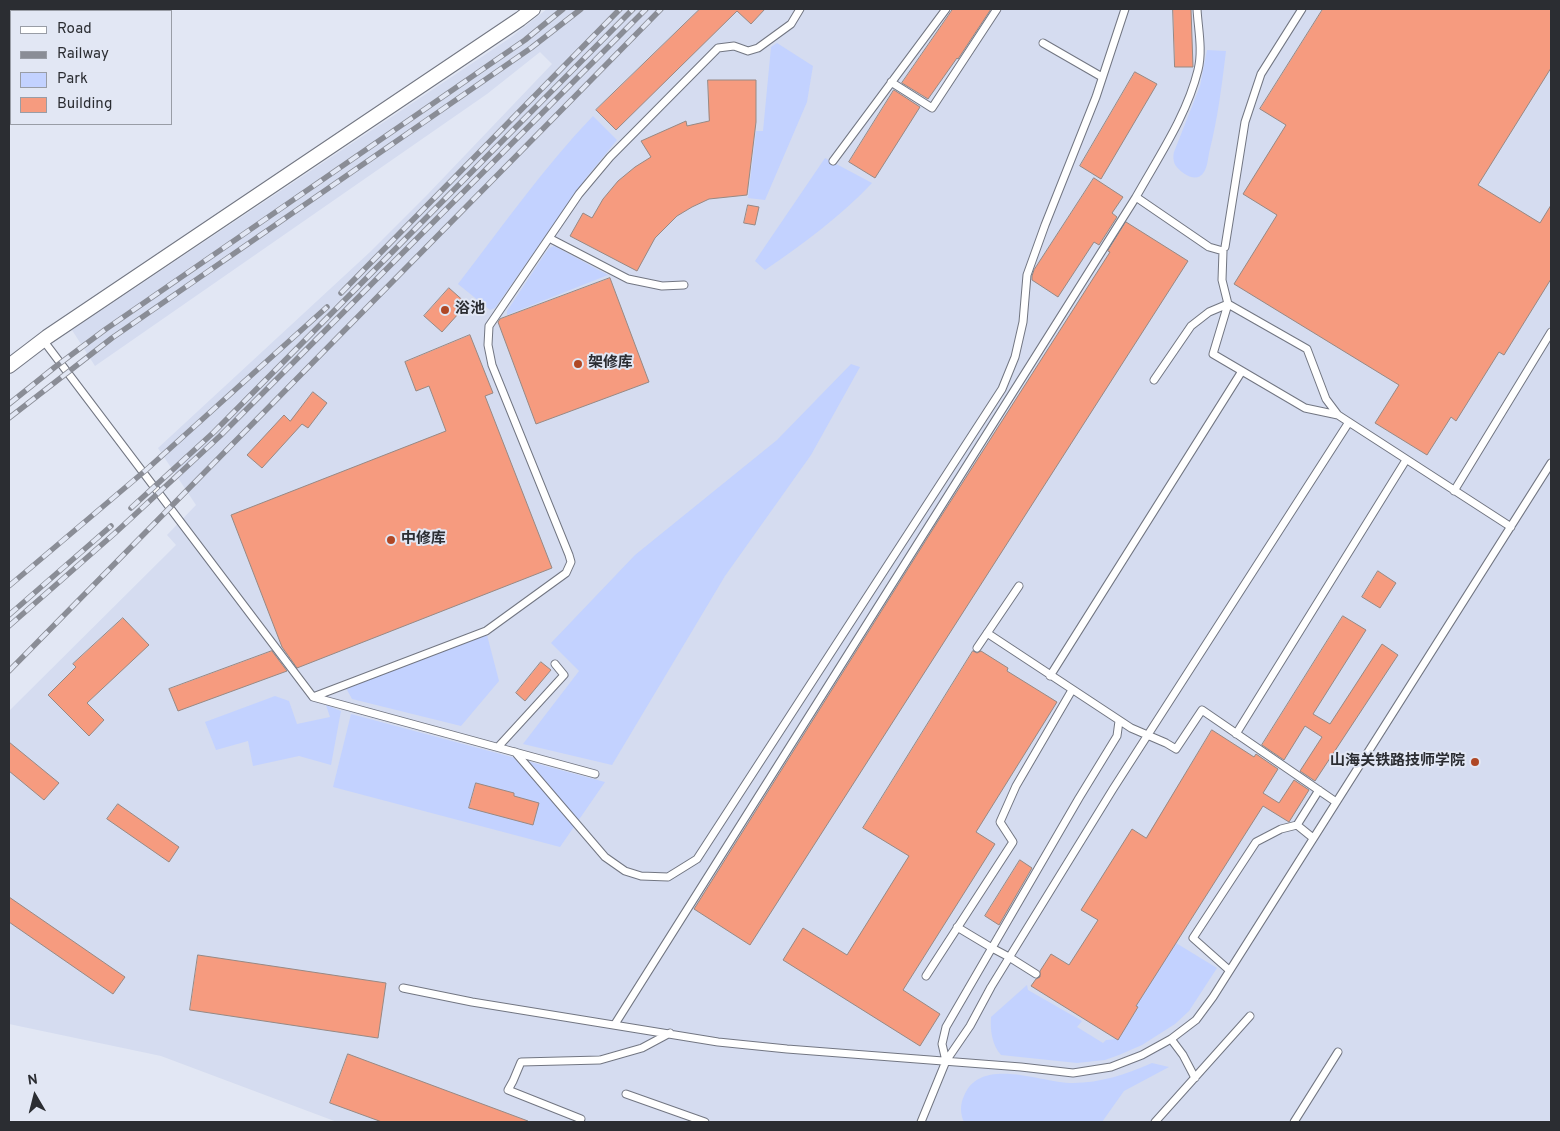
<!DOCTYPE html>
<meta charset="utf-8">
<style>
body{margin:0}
#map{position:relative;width:1560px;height:1131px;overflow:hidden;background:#e2e7f4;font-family:Overpass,sans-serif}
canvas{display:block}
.frame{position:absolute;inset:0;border:10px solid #2b2d32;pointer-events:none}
.legend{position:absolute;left:10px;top:10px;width:162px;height:115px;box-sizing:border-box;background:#e2e7f4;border:1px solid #999da6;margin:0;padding:6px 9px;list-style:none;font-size:15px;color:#2b2d32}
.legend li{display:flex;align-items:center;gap:10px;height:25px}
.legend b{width:25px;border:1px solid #999da6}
.north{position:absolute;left:10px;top:1071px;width:50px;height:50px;-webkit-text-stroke:4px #e2e7f4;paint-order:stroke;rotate:352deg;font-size:14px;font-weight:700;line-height:20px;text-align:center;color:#2b2d32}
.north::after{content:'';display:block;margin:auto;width:18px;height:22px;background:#2b2d32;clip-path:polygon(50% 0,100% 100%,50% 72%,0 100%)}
</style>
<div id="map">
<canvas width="1560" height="1131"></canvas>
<div class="frame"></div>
<ul class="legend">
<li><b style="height:6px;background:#fff"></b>Road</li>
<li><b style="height:6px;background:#8a8d96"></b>Railway</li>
<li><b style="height:14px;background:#c3d2ff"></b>Park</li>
<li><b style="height:14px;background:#f69b7f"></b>Building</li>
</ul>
<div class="north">N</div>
</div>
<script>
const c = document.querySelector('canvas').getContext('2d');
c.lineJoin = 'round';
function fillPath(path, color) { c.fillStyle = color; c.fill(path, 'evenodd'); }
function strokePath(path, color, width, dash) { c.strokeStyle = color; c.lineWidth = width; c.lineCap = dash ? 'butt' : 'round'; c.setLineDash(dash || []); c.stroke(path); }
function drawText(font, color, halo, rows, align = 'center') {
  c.font = font + ' Overpass,"Noto Sans SC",sans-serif'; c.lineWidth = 4; c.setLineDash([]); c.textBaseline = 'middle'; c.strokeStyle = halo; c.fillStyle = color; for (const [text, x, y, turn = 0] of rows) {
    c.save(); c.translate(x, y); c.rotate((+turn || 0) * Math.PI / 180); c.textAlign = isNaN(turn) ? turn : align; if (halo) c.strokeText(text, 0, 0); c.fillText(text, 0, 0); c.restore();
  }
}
const built = new Path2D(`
 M547,9H1551V1122H337L161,1056L9,1024V711L176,545L167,535L196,505L158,448L370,252L427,195L552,64L540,52L487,94L95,366L72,330L510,38Z`);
const green = new Path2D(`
 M777,43L813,66L807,102L765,200L748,198L756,131H763L771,47Z
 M1207,50L1226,51C1222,84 1218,117 1210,149C1208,156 1208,166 1204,172C1197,184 1182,174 1176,166C1173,162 1173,156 1174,152L1200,86Z
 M593,116L617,140L586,178L495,308L490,310L458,284C502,227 543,168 593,116Z
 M825,158L872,183C840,217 803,244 765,270L755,261Z
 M554,246L608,275L507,315V311L544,255L549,248Z
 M851,364L860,367L811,455L725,576L612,765L523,744L579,671L551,643L635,555L777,440Z
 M487,635L499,681L461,726L352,699L346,688Z
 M275,696L289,701L297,724L330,717L326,705L341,711L331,765L299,756L253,766L248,741L216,750L205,722Z
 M351,714L605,782L560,847L333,787Z
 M1176,943L1217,968L1189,1011L1175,1024L1142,1045L1119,1055L1105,1060L1077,1063L1001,1055C992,1045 990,1030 991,1017L1027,985L1028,990L1082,1021L1077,1027L1103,1043L1106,1040L1118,1039L1138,1008L1136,1006Z
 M1152,1063L1169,1067L1124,1091L1102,1122H964C960,1114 960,1104 964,1096C980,1055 1042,1083 1073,1083C1100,1083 1127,1074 1152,1063Z`);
const building = new Path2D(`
 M700,9H765L751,24L737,11L616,130L596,110Z
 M953,9H991L958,59L957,58L928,99L902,83Z
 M1173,9H1191L1193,67H1175Z
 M1323,9H1551V68L1478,185L1540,223L1551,205V279L1504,355L1499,352L1456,421L1451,417L1427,455L1375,423L1399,385L1234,284L1277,215L1243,194L1286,125L1260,109Z
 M1135,72L1157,84L1101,179L1080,166Z
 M708,80H756V122L747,195L709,199L692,207L677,216L655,238L637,271L570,236L583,213L592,218L603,199L618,181L635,167L651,157L641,141L686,121L687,126L709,121Z
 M894,90L920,107L875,178L849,162Z
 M1094,178L1123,197L1112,213L1117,217L1099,245L1094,242L1058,297L1032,280V276L1034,270Z
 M748,205L759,207L755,225L744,223Z
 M1126,222L1188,261L750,945L694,909L938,521L1110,252L1108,251Z
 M610,278L649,382L536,424L498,322L500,319Z
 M449,288L467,304L442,332L424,316Z
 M470,335L493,393L485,396L552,568L297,668L282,647L231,515L446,431L429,386L416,391L405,362Z
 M313,392L327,403L308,428L302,424L262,468L247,455L284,415L290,421Z
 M1378,571L1396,583L1380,608L1362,597Z
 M1343,616L1366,630L1313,714L1330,724L1382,644L1398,655L1315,781L1300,771L1322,737L1305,726L1284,760L1262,745Z
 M123,618L149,645L87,703L104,720L89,736L48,695L76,667L73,664Z
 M272,651L287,671L178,711L169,689Z
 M973,651L977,653L981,651L1008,668L1007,671L1057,702L976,832L995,844L903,990L940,1014L920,1046L783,960L803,928L847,955L909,856L863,828Z
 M541,662L551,670L525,701L516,693Z
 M1212,730L1254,757L1256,754L1278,769L1263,793L1279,803L1294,780L1309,790L1289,822L1263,806L1136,1006L1138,1007L1118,1040L1031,986L1036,979L1040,977V971L1051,954L1069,965L1098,920L1081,910L1132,829L1146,838Z
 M9,742L59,783L44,800L9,771Z
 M476,783L514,793V796L539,803L533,825L469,808Z
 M118,804L179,847L169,862L107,819Z
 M1020,860L1032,868L999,925L985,916Z
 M9,897L125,977L113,994L9,922Z
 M198,955L386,983L378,1038L190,1010Z
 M348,1054L528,1121V1122H382L330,1103Z`);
const service = new Path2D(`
 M1043,43L1102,77
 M891,82L932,108L997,9
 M833,161L946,9
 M1136,197C1159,156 1187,115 1198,70C1203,50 1198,28 1197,9
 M549,238L628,279L662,286L684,285
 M1225,247L1245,122L1261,74L1302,9
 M43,340L313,697L595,774
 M1154,380L1191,326L1209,312L1228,304L1213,354L1305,408L1338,415
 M1454,491L1551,332
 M987,633L1131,728L1166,743L1176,749L1202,710L1336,802
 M977,648L1019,586
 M1050,676L1242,371
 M313,697L486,631L566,573L571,562L569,555L492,365L488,345L489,326L579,194L610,157L718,48L734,46L748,51L758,48L791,24L800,9
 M1236,734L1406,460
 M498,747L564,675L555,664
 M515,752L605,857L625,871L641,876L668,877L697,859L1002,389L1015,357L1023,322L1027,275L1045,225L1096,97L1125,9
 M1297,825L1313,838
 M957,927L992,948L1009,957L1036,974
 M1229,970L1193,938L1256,842L1281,829L1297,825L1319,790
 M926,976L1013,842L1000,822L1016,786L1072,690
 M403,988L472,1002L718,1042L787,1049L1021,1067L1073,1073L1111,1067L1142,1055L1171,1039L1196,1020L1213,997L1551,463
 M615,1024L1136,197L1209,247L1223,251L1222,280L1228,304L1307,349L1326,399L1338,415L1511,527
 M1171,1039L1183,1055L1195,1078
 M946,1061L942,1044L946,1027L1079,798L1117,736L1119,721
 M626,1094L705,1122
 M581,1119L508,1090L513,1081L521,1062L600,1060L642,1048L670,1033
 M921,1122L946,1061L970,1026L991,987L1113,789L1349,422
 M1155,1122L1250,1016
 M1294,1122L1338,1052`);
const minor = new Path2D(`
 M9,366L47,337L520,19L533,9`);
const rail = new Path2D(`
 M341,293L620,9
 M9,404L55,367L106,329L525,40L563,9
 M9,418L112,338L531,48L581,9
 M131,508L214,432L633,9
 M9,586L146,470L327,307
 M9,615L111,526
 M9,626L115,533L220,436L646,9
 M9,671L661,9`);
const markers = [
 [445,310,5,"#af4725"],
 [578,364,5,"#af4725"],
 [391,540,5,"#af4725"],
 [1475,762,5,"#af4725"]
];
const poiNames = [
 ["浴池",455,310],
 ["架修库",588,364],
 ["中修库",401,540],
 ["山海关铁路技师学院",1465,762,"right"]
];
fillPath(built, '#d5dcf0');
fillPath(green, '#c3d2ff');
fillPath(building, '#f69b7f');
strokePath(building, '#978984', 1);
strokePath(service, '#727682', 9);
strokePath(minor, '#727682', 16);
strokePath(service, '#fff', 7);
strokePath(minor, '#fff', 14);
strokePath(rail, '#8a8d96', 5.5);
strokePath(rail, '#e2e7f4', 4, [11]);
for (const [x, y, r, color] of markers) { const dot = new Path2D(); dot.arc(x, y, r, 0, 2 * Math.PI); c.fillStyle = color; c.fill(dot); strokePath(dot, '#e2e7f4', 2); }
drawText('bold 15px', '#2b2d32', '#e2e7f4', poiNames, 'left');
</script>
